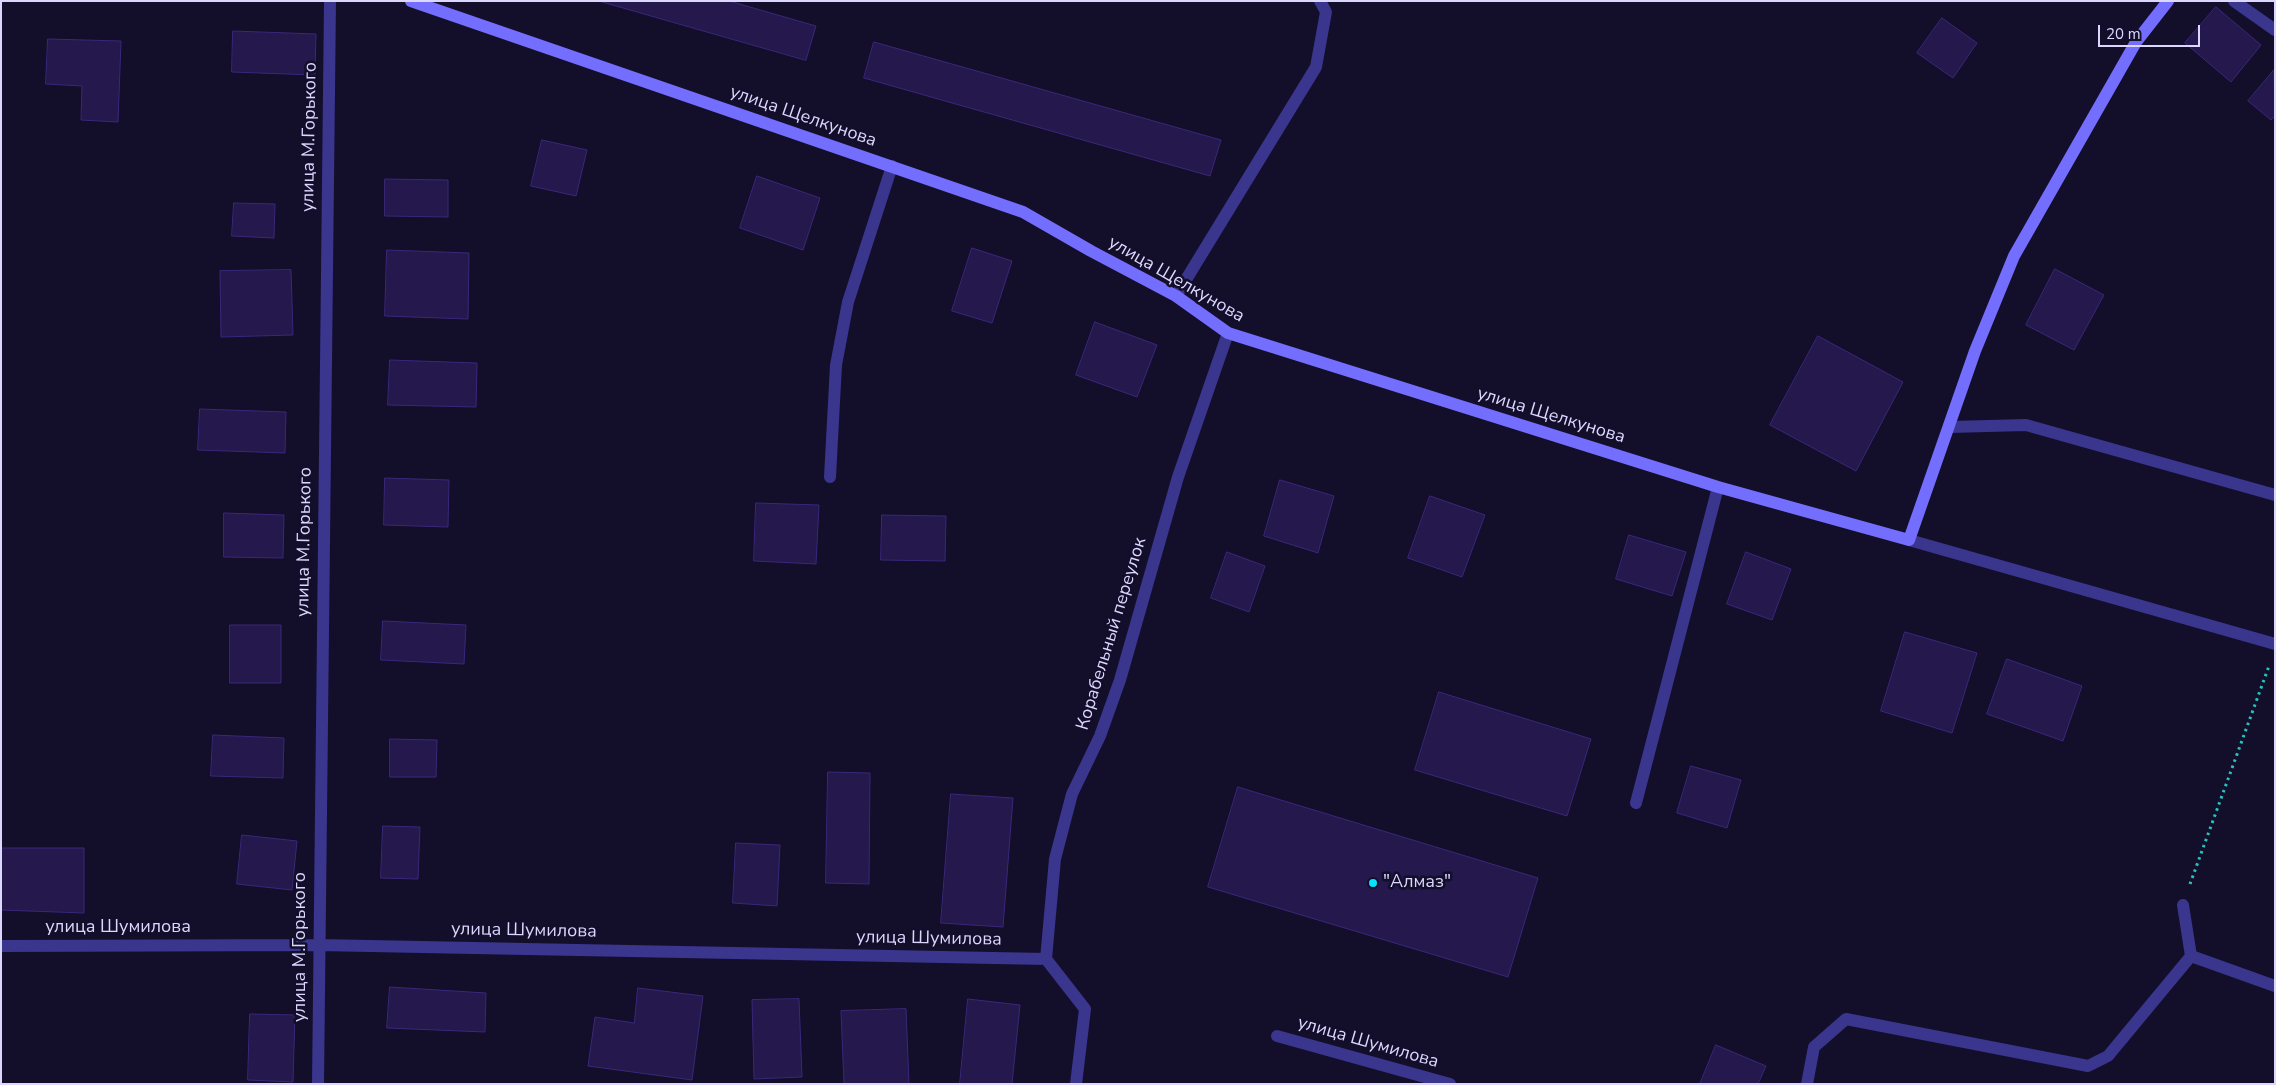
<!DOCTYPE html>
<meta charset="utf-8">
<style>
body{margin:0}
#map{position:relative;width:2276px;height:1085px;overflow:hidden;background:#130e2a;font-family:"Nunito Sans",sans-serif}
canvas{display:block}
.frame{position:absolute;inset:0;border:2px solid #dcd7ff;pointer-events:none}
.scale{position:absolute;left:2098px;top:25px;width:102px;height:22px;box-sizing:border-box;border:2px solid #dcd7ff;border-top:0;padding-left:6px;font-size:15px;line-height:18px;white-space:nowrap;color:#dcd7ff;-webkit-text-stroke:4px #130e2a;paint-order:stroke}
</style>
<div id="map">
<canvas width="2276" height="1085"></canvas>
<div class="frame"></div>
<div class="scale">20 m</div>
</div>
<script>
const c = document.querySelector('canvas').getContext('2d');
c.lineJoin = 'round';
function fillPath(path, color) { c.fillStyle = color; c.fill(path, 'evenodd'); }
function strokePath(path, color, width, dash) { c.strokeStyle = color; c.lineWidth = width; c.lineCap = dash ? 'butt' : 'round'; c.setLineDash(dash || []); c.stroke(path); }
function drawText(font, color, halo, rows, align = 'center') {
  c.font = font + ' "Nunito Sans",sans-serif'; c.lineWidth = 5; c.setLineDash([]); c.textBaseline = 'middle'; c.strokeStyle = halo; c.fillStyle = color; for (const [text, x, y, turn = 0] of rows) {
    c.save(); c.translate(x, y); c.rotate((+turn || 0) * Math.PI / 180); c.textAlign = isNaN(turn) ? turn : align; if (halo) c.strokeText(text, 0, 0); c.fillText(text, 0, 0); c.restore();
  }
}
const building = new Path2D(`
 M599,1H729L816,26L806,60Z
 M2216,7L2261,45L2231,82L2185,43Z
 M1942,18L1977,43L1953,78L1917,53Z
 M233,31L316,34L315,75L232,72Z
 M48,39L121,41L118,122L81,120L82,86L46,84Z
 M874,42L1221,140L1210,176L864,78Z
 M2274,70L2275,116L2271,120L2248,101Z
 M542,140L587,150L576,196L531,186Z
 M757,176L820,198L803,250L740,228Z
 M385,179L448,180V217L385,216Z
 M234,203L275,204L274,238L232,236Z
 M972,248L1012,261L992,323L952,311Z
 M387,250L469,253L468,319L385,316Z
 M2055,269L2104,295L2074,350L2026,325Z
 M291,270L293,335L221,337L220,271Z
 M1095,322L1157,345L1137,397L1076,375Z
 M1818,336L1903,382L1856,471L1770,425Z
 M390,360L477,363L476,407L388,405Z
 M200,409L286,412L285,453L198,450Z
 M385,478L449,480L448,527L384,525Z
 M1280,480L1334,496L1318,553L1264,536Z
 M1430,496L1485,515L1462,577L1408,558Z
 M756,503L819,505L816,564L754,561Z
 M224,513L284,515L283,558L224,557Z
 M882,515L946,516L945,561L881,560Z
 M1629,535L1686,552L1672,596L1616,579Z
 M1227,552L1265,566L1249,612L1211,598Z
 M1746,552L1791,569L1772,620L1727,604Z
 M383,621L466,625L464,664L381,660Z
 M230,625H281V683H230Z
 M1905,632L1977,653L1952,733L1881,711Z
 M2007,659L2082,686L2063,741L1987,714Z
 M1439,692L1591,739L1567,816L1415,770Z
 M213,735L284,738L283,778L211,776Z
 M390,739L437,740L436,777H390Z
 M1691,766L1741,780L1727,828L1677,813Z
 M828,772L870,773L869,884L826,883Z
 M1238,787L1538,878L1508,977L1208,887Z
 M951,794L1013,798L1003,927L941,923Z
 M383,826L420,827L418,879L381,878Z
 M242,835L297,841L292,890L237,884Z
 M736,843L780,845L777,906L733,903Z
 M1,848H84V913L1,910Z
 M390,987L486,993L485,1032L387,1028Z
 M638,988L703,996L692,1080L588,1066L595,1017L634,1023Z
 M799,999L802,1077L754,1079L752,1000Z
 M968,999L1020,1005L1012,1084H960Z
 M906,1009L909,1084H844L841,1011Z
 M250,1014L295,1015L293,1082L248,1080Z
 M1716,1045L1766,1066L1758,1084H1700Z`);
const path = new Path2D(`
 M2190,884L2269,666`);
const service = new Path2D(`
 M1176,296L1316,67L1326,12L1320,1
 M1950,427L2026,425L2275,495
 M830,477L836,365L848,302L892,166
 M1636,803L1718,487
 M2183,905L2191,956L2275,986
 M1807,1084L1814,1047L1846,1019L2088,1066L2108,1056L2191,956`);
const minor = new Path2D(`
 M2234,1L2275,30
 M1909,540L2275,644
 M1,946L318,945L1046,959
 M1277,1036L1450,1084
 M318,1084L330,1
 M1076,1084L1085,1009L1046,959L1055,859L1072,794L1100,736L1120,680L1178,477L1228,333`);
const secondary = new Path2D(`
 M411,1L1023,212L1091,251L1176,296L1228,333L1718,487L1909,540L1975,351L2014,256L2136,42L2168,1`);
const markers = [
 [1373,883,5,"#03e2ff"]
];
const streetNames = [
 ["улица Щелкунова",803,117,19],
 ["улица М.Горького",310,137,-89],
 ["улица Щелкунова",1176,280,30],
 ["улица Щелкунова",1551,416,17],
 ["улица М.Горького",305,542,-89],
 ["Корабельный переулок",1112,634,-73],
 ["улица Шумилова",118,928],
 ["улица Шумилова",524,931,1],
 ["улица Шумилова",929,939,1],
 ["улица М.Горького",301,947,-90],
 ["улица Шумилова",1368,1043,16]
];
const poiNames = [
 ["\"Алмаз\"",1383,883]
];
fillPath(building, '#24184d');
strokePath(building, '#3a287b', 1);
strokePath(path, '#25c5be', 3, [2.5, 4]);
strokePath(service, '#3a358d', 12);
strokePath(minor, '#3a358d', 12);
strokePath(secondary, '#746eff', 12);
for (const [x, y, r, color] of markers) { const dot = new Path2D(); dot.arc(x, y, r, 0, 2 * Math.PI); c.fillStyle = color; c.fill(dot); strokePath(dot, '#130e2a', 2); }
drawText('18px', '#dcd7ff', '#130e2a', streetNames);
drawText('18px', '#dcd7ff', '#130e2a', poiNames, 'left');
</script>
